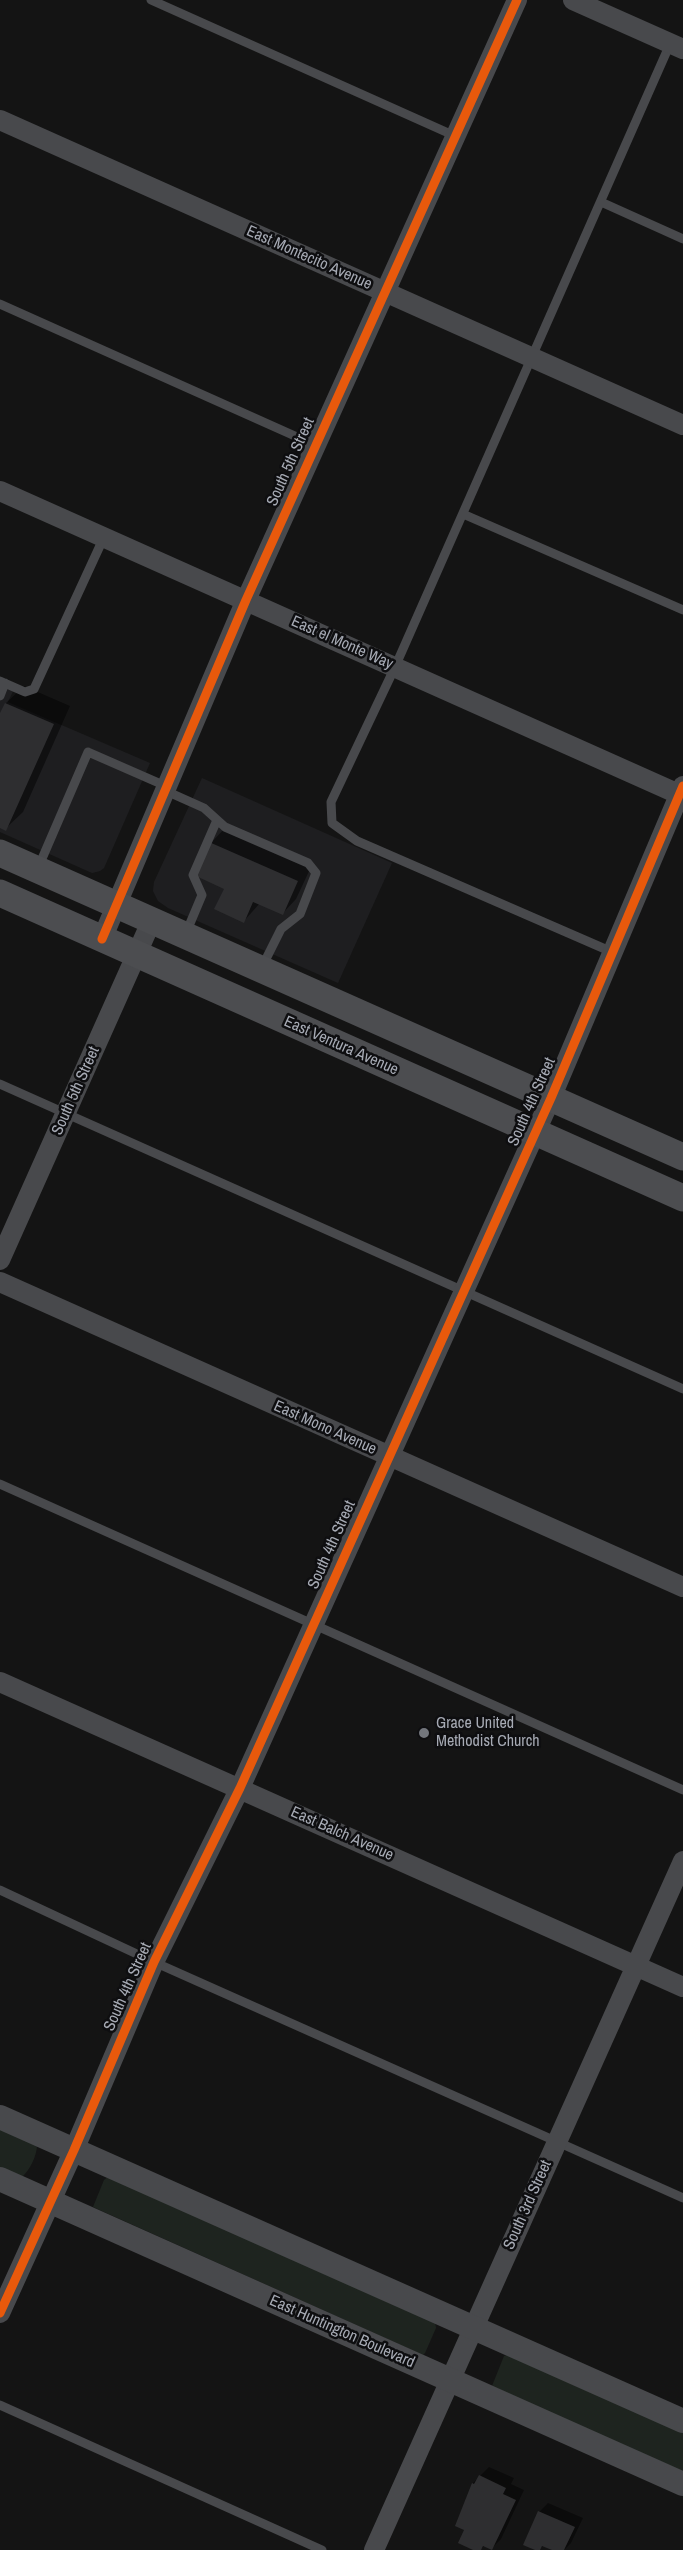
<!DOCTYPE html>
<style>
body{margin:0}
canvas{display:block;background:#141414}
</style>
<canvas width="683" height="2550"></canvas>
<script>
const c = document.querySelector('canvas').getContext('2d');
c.lineJoin = 'round';
function fillPath(path, color) { c.fillStyle = color; c.fill(path, 'evenodd'); }
function strokePath(path, color, width, dash) { c.strokeStyle = color; c.lineWidth = width; c.lineCap = dash ? 'butt' : 'round'; c.setLineDash(dash || []); c.stroke(path); }
function drawText(font, color, halo, rows, align = 'center') {
  c.font = font + ' "Archivo Narrow",sans-serif'; c.lineWidth = 5; c.setLineDash([]); c.textBaseline = 'middle'; c.strokeStyle = halo; c.fillStyle = color; for (const [text, x, y, turn = 0] of rows) {
    c.save(); c.translate(x, y); c.rotate((+turn || 0) * Math.PI / 180); c.textAlign = isNaN(turn) ? turn : align; if (halo) c.strokeText(text, 0, 0); c.fillText(text, 0, 0); c.restore();
  }
}
const built = new Path2D(`
 M0,686L13,691L8,702L150,763L104,868L100,871L92,873L0,832Z
 M202,778L392,863L338,983L168,908L158,901L153,891L154,882Z`);
const green = new Path2D(`
 M0,2127L37,2145C37,2155 30,2170 22,2177L0,2170Z
 M109,2176L435,2322L436,2328L425,2353L423,2355L93,2207L104,2180Z
 M507,2355L683,2431V2475L492,2386L504,2356Z`);
const shadow = new Path2D(`
 M24,686L70,706L23,812L5,829L0,827V717L6,703Z
 M224,829L311,867L296,899L283,913L260,903L244,921L226,888L211,843Z
 M489,2467L514,2478L511,2484L524,2490L501,2539L492,2548L485,2545L480,2550H476L466,2529L457,2525L473,2483Z
 M548,2503L583,2518L571,2543L564,2550H556L544,2545L538,2550L539,2512Z`);
const building = new Path2D(`
 M5,703L54,724L6,831L0,828V713Z
 M209,842L298,881L283,915L253,902L244,923L214,909L224,889L194,875Z
 M479,2475L506,2488L503,2494L516,2500L492,2550L483,2546L481,2550H473L458,2543L464,2530L455,2526L472,2483L474,2484Z
 M538,2511L575,2527L564,2550H552L542,2546L540,2550H535L523,2545Z`);
const service = new Path2D(`
 M151,0L455,136
 M601,202L683,239
 M0,304L315,445
 M463,514L683,610
 M0,681L25,692L34,689L104,537
 M0,696L5,683
 M166,791L204,808L225,827L308,863L316,873L300,914L281,929L262,967
 M38,868L88,752L168,787
 M186,933L202,895L193,875L217,820
 M612,952L357,841L332,823L331,802L395,667L670,44
 M0,1084L683,1389
 M0,1484L683,1790
 M0,1890L154,1962L683,2198
 M0,2405L322,2550`);
const minor = new Path2D(`
 M573,0L683,49
 M0,120L683,425
 M0,491L683,796
 M102,939L246,600L517,0
 M0,1260L151,922
 M0,1282L683,1587
 M0,1682L683,1987
 M0,2313L74,2150L154,1962L240,1788L551,1098L683,786
 M374,2550L683,1861`);
const tertiary = new Path2D(`
 M0,2117L683,2421
 M0,2179L683,2484`);
const secondary = new Path2D(`
 M0,853L683,1157
 M0,893L683,1198`);
const cycleway = new Path2D(`
 M102,939L246,600L517,0
 M0,2313L74,2150L154,1962L240,1788L551,1098L683,786`);
const markers = [
 [424,1733,6,"#73767c"]
];
const streetNames = [
 ["East Montecito Avenue",309,258,24],
 ["South 5th Street",291,462,-66],
 ["East el Monte Way",342,643,24],
 ["East Ventura Avenue",341,1046,24],
 ["South 5th Street",76,1091,-66],
 ["South 4th Street",532,1102,-66],
 ["East Mono Avenue",325,1428,24],
 ["South 4th Street",332,1545,-66],
 ["East Balch Avenue",342,1834,24],
 ["South 4th Street",128,1987,-66],
 ["South 3rd Street",528,2205,-66],
 ["East Huntington Boulevard",342,2332,24]
];
const poiNames = [
 ["Grace United",436,1724],
 ["Methodist Church",436,1742]
];
fillPath(built, '#1e1e20');
fillPath(green, '#1e241f');
fillPath(shadow, '#0007');
fillPath(building, '#2e2e30');
strokePath(service, '#48494c', 9);
strokePath(minor, '#48494c', 20);
strokePath(tertiary, '#48494c', 24);
strokePath(secondary, '#4c4d50', 27);
strokePath(cycleway, '#e8590c', 9);
for (const [x, y, r, color] of markers) { const dot = new Path2D(); dot.arc(x, y, r, 0, 2 * Math.PI); c.fillStyle = color; c.fill(dot); strokePath(dot, '#0e0e10', 2); }
drawText('16px', '#a6aab4', '#0e0e10', streetNames);
drawText('16px', '#a6aab4', '#0e0e10', poiNames, 'left');
</script>
